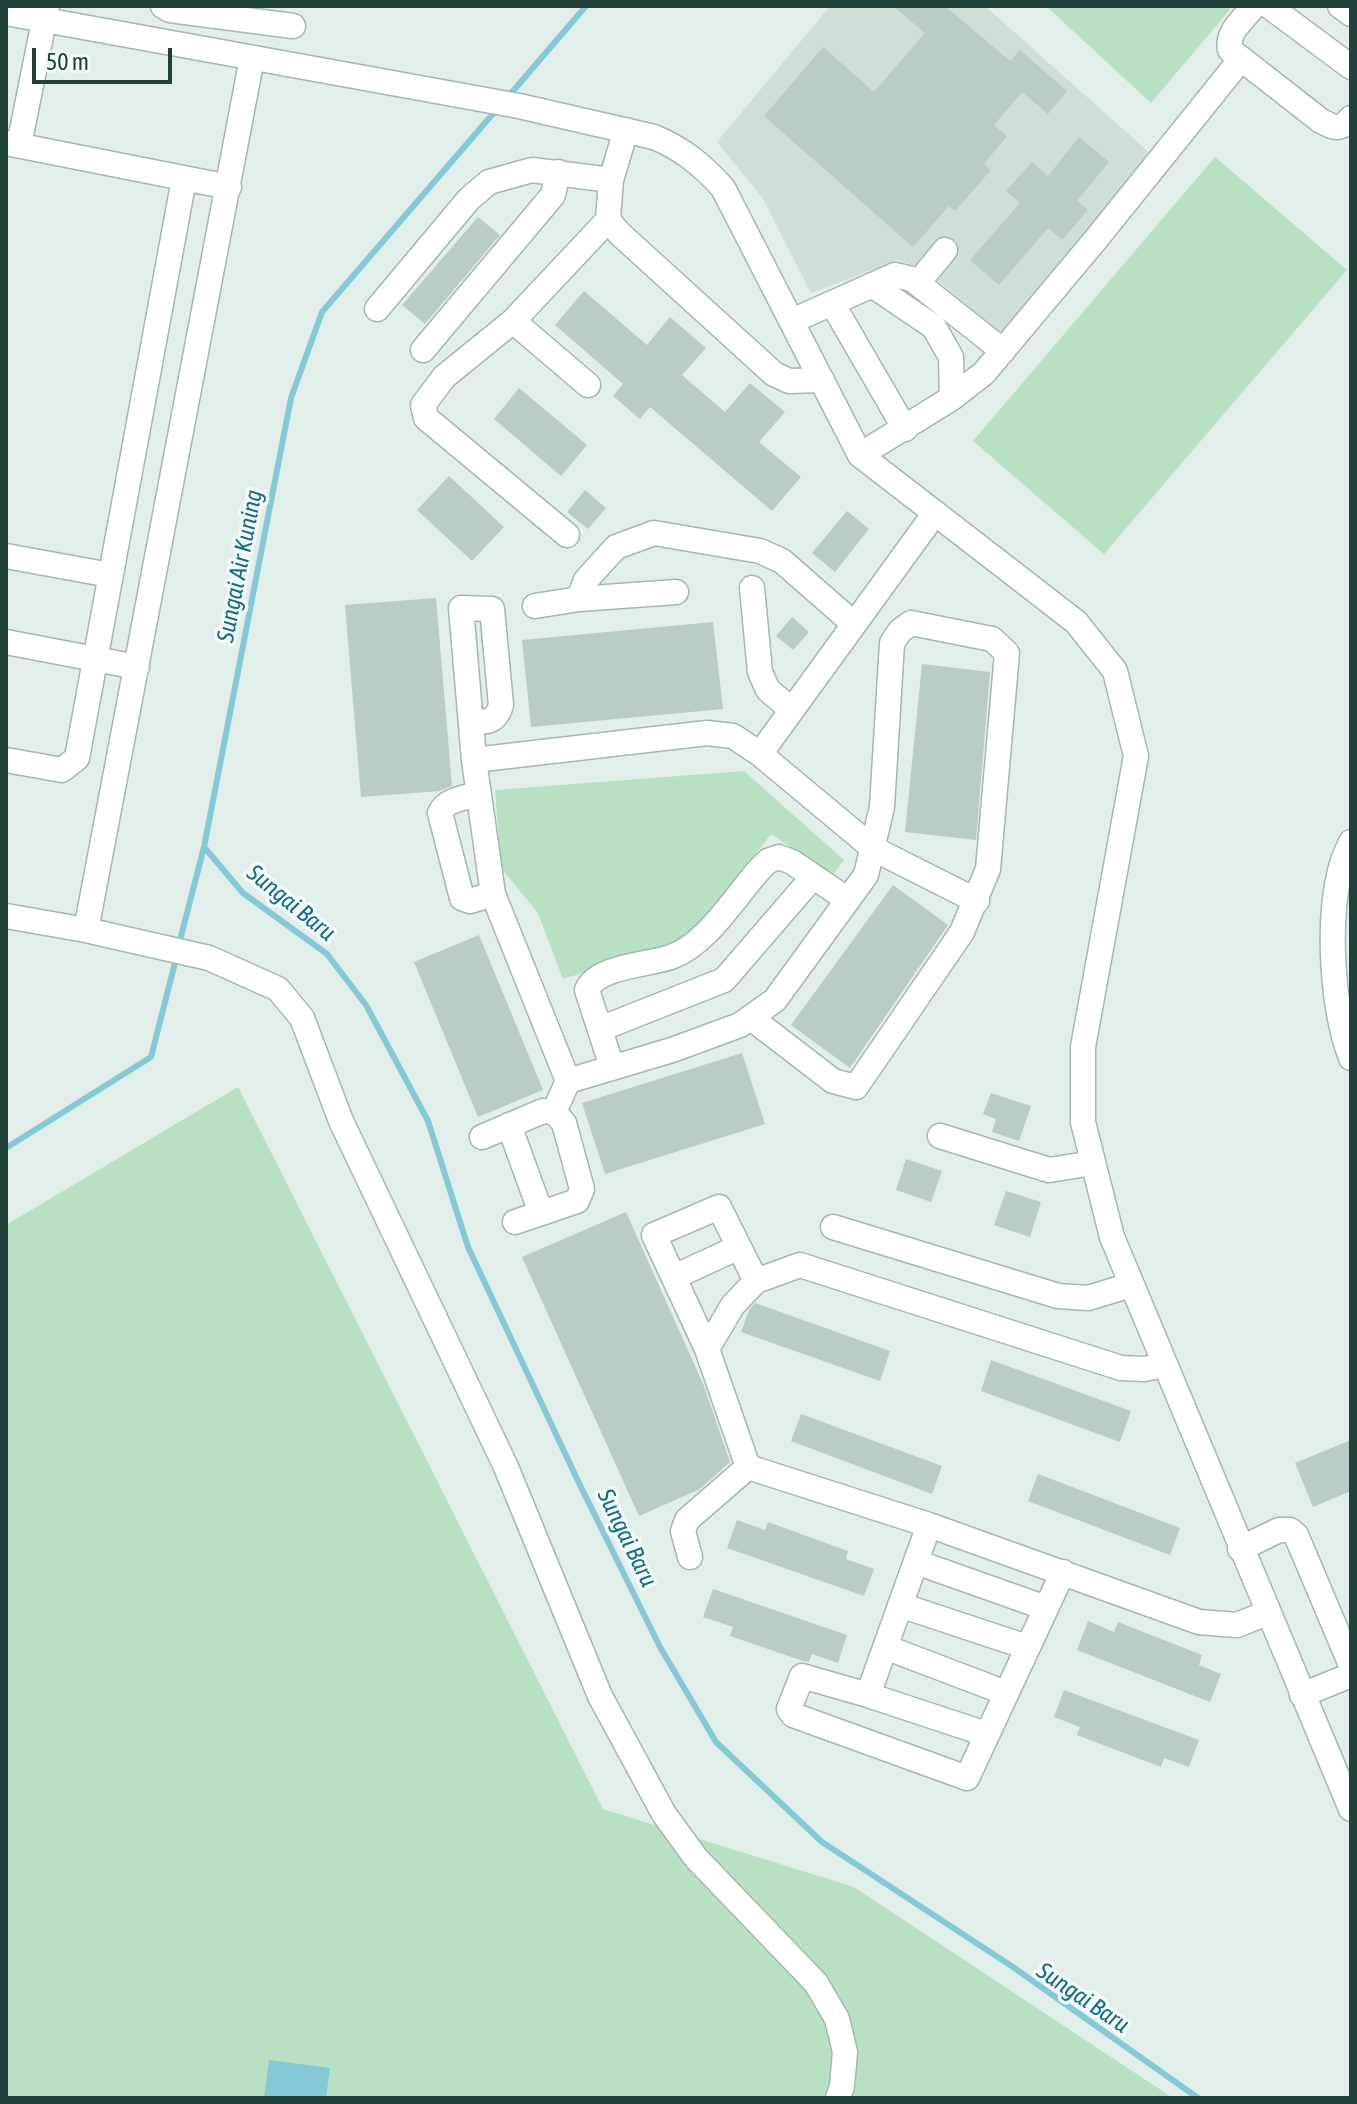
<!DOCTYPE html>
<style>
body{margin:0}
#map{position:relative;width:1357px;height:2104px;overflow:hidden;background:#e2eee9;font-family:"Asap Condensed",sans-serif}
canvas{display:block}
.frame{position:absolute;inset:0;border:8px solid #204139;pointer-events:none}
.scale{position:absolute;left:32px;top:48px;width:140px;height:36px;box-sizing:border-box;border:4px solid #204139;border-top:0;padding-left:10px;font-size:24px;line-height:28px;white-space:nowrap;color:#204139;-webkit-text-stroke:6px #f3faf6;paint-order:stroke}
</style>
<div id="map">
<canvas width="1357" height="2104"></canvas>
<div class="frame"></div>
<div class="scale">50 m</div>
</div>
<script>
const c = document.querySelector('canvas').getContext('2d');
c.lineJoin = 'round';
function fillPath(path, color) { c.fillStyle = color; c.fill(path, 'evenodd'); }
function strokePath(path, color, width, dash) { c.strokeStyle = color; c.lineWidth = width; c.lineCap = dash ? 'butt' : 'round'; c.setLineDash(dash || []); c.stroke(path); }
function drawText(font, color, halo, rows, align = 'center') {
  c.font = font + ' "Asap Condensed",sans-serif'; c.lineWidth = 7; c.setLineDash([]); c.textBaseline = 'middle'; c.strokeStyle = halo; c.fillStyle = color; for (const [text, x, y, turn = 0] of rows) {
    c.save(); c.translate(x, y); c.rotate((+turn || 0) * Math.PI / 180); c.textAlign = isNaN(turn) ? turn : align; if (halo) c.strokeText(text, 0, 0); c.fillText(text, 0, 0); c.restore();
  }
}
const built = new Path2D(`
 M830,6H985L1152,155L1000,333L922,268L898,260L811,293L762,197L717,142Z`);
const green = new Path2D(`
 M1046,6H1233L1151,103Z
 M1215,157L1347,270L1104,554L973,441Z
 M744,771L844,860L833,875L771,834L690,940L563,979L538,913L501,868L495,790Z
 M238,1087L603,1809L854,1887L1173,2098H6V1225Z`);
const water = new Path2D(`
 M269,2060L330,2068L326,2098H264Z`);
const stream = new Path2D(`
 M507,98L586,6
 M204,847L243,893L327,954L366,1005L428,1121L468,1247L578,1481L660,1647L716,1742L822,1842L1013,1967L1198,2098
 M179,944L204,847L291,398L322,312L497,109
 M6,1148L151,1057L177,955`);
const building = new Path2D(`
 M893,6H945L1010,61L1020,50L1067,91L1048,114L1022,92L994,125L1007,136L984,164L991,170L955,211L949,206L913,247L764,116L823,47L874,92L925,33Z
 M1079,137L1109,162L1077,201L1088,210L1062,240L1048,228L999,285L970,260L1020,203L1006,191L1032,162L1048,176Z
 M478,217L500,235L425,324L402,305Z
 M584,291L647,345L670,317L706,348L682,375L725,412L750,383L785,412L759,442L801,477L772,511L650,407L640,419L613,396L623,384L555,325Z
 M519,388L587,445L561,476L494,419Z
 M449,476L504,527L472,561L417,510Z
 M585,490L606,508L588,529L567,512Z
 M847,511L869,529L835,572L812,553Z
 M436,598L452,786L440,791L361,797L345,605Z
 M792,617L809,632L793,650L776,636Z
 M713,622L723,709L531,727L522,640Z
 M922,664L990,672L976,840L905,832Z
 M893,885L948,925L850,1068L791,1025Z
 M479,935L543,1090L478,1117L414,962Z
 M742,1053L765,1124L605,1174L582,1103Z
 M991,1093L1031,1106L1019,1141L992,1132L996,1119L983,1114Z
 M906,1159L942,1171L931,1202L896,1190Z
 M1006,1191L1041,1202L1030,1237L994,1225Z
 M626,1212L704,1386L730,1462L700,1489L639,1516L522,1257Z
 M755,1303L890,1351L880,1381L741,1332L749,1310Z
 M991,1360L1131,1411L1120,1442L981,1391Z
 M801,1414L942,1466L932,1494L791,1441Z
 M1351,1440V1491L1313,1507L1295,1463Z
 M1038,1474L1180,1528L1170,1555L1028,1501Z
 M737,1520L765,1530L768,1522L848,1551L846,1559L874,1569L864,1596L727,1548Z
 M713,1589L847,1635L838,1663L812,1654L809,1662L803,1661L730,1636L733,1627L703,1617Z
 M1088,1621L1114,1632L1118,1622L1202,1655L1199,1665L1221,1674L1210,1702L1077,1650Z
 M1064,1690L1199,1740L1189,1767L1164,1758L1161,1767L1077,1735L1080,1727L1054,1717Z`);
const minor = new Path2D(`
 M163,6L170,10L293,26
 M1254,6C1244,19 1226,32 1230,50L1321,121C1335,128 1340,131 1351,118
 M1269,6L1351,67
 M1340,6L1351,14
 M6,13L519,106L654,137C683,149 702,165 723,188L860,455L1076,622L1115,671L1136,756L1083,1047V1122L1112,1237L1351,1809
 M626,130L611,180L608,220L620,234L774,374L789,381L822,380
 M6,143L229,187
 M19,145L47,6
 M918,283L945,250
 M872,285L934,327L951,357L952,398
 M832,303L905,429
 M377,309L469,199L489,182L532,170L611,180
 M513,321L588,385
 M792,321L895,275L912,279L1003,351
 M423,350L553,195L558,172
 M860,455L952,398L984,373L1097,238L1241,59
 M567,535L426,418L423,405L444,377L513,321L608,220
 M6,556L110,575
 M752,588L760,672L768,690L792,710
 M579,599L586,580L616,547L654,533L760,551L782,561L854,624
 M535,606L579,599L676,592
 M6,642L137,667
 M471,722C488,722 496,722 501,705L492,609L461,608L474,760L493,894L568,1081L554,1112
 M760,754L935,513
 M6,760L62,770L77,758L184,179
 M474,760L707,733L733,736L760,754L874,849L977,901
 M479,794C465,798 446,799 440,813L462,898L470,901L493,894
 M1351,842C1347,851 1342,861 1340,871C1327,923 1332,1008 1351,1058
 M6,916L86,930L209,958L278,989L302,1018L341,1121L506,1467L600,1696L664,1814L696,1858L816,1983L837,2019L845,2052L842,2086L838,2098
 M86,930L252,58
 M600,1029L724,980L813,877
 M612,1067L587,990C597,966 648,965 671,957C706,945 735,897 759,870L768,861L779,857L792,862L848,900
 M568,1081L672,1050L740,1025L775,1000L866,875L882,807L892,643L900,631L911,623L992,639L1007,653L988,869L962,932L856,1087L833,1081L751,1018
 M509,1125L541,1213
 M940,1136L1049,1170L1093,1163
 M482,1137L543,1111L554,1112L564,1123L582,1189L577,1201L515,1222
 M833,1227L1058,1296L1088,1298L1131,1285
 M674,1277L739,1247
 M707,1349L733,1305L756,1281L800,1265L1121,1368L1144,1369L1164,1365
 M748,1467L929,1525L1199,1622L1237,1625L1267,1613
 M748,1467L707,1349L654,1235L719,1207L756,1281
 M929,1525L868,1695L802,1676L789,1709L793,1715L967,1778L1063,1572
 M1240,1549L1279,1530H1290L1296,1535L1351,1665
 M690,1557L683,1531L687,1520L748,1467
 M916,1562L1046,1608
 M900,1605L1027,1647
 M885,1647L1006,1693
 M868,1695L986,1734
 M1302,1695L1351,1675`);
const waterNames = [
 ["Sungai Air Kuning",240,566,-79],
 ["Sungai Baru",291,903,39],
 ["Sungai Baru",627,1538,64],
 ["Sungai Baru",1083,1998,34]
];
fillPath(built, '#d0ded8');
fillPath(green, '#b8e1c4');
fillPath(water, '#84c9d8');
strokePath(stream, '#84c9d8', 6);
fillPath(building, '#b9ccc5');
strokePath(minor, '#a4b7b1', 27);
strokePath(minor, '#fff', 24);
drawText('italic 24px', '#136d83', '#f3faf6', waterNames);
</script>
